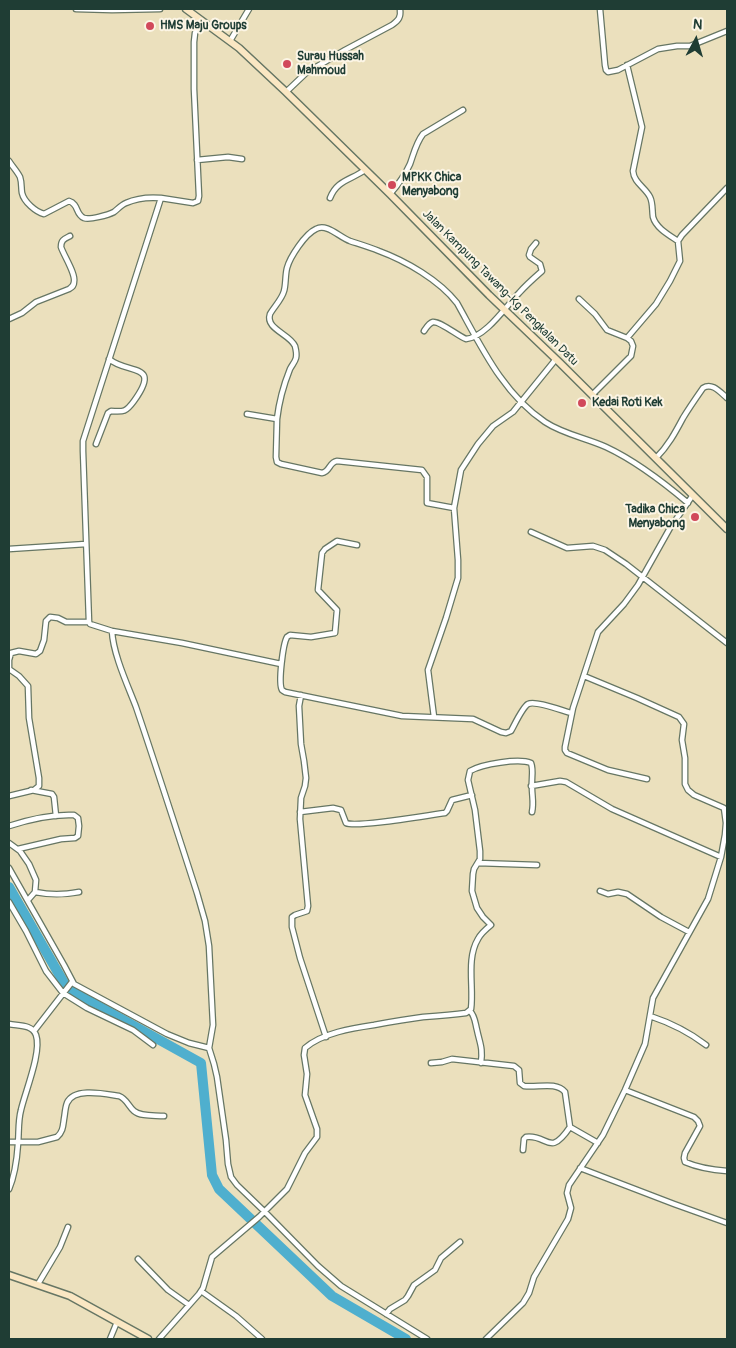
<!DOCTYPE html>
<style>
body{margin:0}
#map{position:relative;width:736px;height:1348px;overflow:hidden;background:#ebe0bd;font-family:Pangolin,sans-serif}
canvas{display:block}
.frame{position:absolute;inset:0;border:10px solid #1f3d34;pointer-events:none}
.north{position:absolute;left:671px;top:15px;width:50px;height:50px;-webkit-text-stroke:4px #fcf5e5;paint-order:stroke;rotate:6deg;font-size:14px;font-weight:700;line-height:20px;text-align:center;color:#1f3d34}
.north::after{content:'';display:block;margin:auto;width:18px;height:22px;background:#1f3d34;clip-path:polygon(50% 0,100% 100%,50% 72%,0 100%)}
</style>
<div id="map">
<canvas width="736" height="1348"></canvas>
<div class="frame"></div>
<div class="north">N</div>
</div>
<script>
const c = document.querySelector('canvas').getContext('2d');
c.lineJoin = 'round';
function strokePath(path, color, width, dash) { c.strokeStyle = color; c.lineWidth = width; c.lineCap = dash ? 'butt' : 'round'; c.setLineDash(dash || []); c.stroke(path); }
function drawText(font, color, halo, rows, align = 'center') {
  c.font = font + ' Pangolin,sans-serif'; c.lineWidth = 4; c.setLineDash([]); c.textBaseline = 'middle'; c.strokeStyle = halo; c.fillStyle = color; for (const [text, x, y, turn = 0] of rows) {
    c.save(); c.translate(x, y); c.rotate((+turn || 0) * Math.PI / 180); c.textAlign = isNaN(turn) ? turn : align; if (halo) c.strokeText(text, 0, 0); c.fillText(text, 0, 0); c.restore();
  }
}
const river = new Path2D(`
 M9,887L64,983
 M73,992L201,1063L212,1175L219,1189L332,1296L406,1339`);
const street = new Path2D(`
 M76,9L112,10L160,9
 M600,9L605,65L606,70L608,72L618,70L658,49L677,46H690L727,31
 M202,21L195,33L194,42V89L199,196L198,201L193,203L161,198L83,441V451L89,622L90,624L112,631L182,643L281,664
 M230,41L249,9
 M627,65L642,127L633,171C634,183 645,187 650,197C653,203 652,210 653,217C656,228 669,235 678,241
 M286,92L306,73L345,50L392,25C399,20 401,17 400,9
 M197,160L228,157L242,159
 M9,161C12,166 17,171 20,177C22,183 21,188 22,193C24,202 36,212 44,214L69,201C79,204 75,214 84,218C90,220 108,215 114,212C118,209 121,205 126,203C137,198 149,197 161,198
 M390,194C398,185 405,175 410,164C414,153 416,143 423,134L463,110
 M330,198C337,180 351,180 365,170
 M579,299L595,314L607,330L627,338L631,341L633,346L631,356L592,395
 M9,319L22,313L36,302L69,289C72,287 74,286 74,282C76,274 64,256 61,247C61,240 64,239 70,236
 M424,331C426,328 429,323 433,322C440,321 458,336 466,339C486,337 506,306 519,293C526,285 534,278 542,271L540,264L530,257L529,255L531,249L536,243
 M627,338L656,304L670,281L680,261L678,241L682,235L727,188
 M247,414L277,419L276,457L277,462L281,464L322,473C330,472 329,462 337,461L422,470L427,477V503L454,508
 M277,419C279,402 284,384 290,369C292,365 295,362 296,358C297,354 296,350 295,346C290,334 265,329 270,314C274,307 282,299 284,291C286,284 285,276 287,268C290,257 305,234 316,229C327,223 339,237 350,241C359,244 369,247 379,251C406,261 439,280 457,303C481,346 503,394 545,422C563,434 586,438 606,447C636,461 662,481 688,503
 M96,444L108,413L111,411C124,412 126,412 134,401C162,362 128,375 109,359
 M656,458C668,446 675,433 683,418C689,408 696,398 703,388C712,382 720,392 727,398
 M531,532L567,548L593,546L605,550L626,564L727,643
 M357,545L337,541L325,549L322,553L318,590L337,610L335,633L311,637L290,635L287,637C283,644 278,683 282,690C283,691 284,691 285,692L402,716L473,719L501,732L506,733L511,731C515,724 522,708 528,704C535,700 563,711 571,713
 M9,549L86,544
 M112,631C113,654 128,686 136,707C157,769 177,831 197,893L205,921L209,946L213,1025L209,1048
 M301,695L299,706L301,744L304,761L306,778L305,786L301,798L300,819L308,906L307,911L295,915L292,917V927L300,958L326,1037
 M434,717L428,670L446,618L458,578V560L454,508L461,470L478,444L493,426L513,412L556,359
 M647,779L608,770L567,753L565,750V747L573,708L598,632L624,604L638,585L670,528L693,495
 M531,786L560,781L566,782L612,809L721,857
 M31,790L52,794L54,797L56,816
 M9,796L34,790L39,786V778L29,718L28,686L19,676L9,669V660L11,653L19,651L36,654L40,651L44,640L46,621L50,617L58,618L66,622H89
 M300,812L333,808L341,810L346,823C356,828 429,815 445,813L447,811L452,800L472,795
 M9,826C30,819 52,814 74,815L78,818L79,826L78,836L75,838L61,839L18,849
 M9,843L20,851L29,864L36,880L35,892L28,900
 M478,863L537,865
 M9,868L64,965L74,984L167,1034L189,1043L209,1048L214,1064L217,1077L226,1140L228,1164L231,1177L237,1185L265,1212L318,1266L341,1286L427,1339
 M600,891L608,894L618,892L627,894L661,917L689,932
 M35,892C51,895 62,895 79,892
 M9,902L26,931L46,971L63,993L87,1008L133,1030L153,1045
 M470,1011C475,1016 475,1022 477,1030C480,1044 483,1048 481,1063
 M650,1016C671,1023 689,1032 706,1045
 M9,1024C18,1026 32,1024 36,1035C42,1052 25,1092 21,1110C18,1121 19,1132 18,1144C17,1159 15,1175 9,1189
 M34,1031L72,982
 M431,1063L442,1062L452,1059L514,1066L519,1070L520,1083L524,1086C537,1088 556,1081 565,1092L570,1127L598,1143
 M625,1090L694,1117L698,1121L700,1126L685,1153L684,1158L685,1162C699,1168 713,1170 727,1171
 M9,1142H38L57,1137C63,1132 63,1126 64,1119C65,1114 65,1108 67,1103C74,1087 105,1094 119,1096C127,1099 128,1106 134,1111C141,1117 155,1115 164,1116
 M523,1150L524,1139L526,1137C548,1134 549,1158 570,1127
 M580,1168L674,1204L727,1223
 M138,1259L168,1290L189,1305
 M38,1284L60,1247L68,1227
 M201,1291L236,1316L262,1339
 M386,1314L390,1309L405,1300L408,1296L414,1285L435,1270L441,1258L460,1242
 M110,1339L117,1322
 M159,1339L199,1294L203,1288L212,1257L259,1217L287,1189L305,1153L317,1137V1129L305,1095L307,1074L304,1055L305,1048C322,1033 353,1028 374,1025C390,1022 407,1019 423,1017C438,1016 452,1015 466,1013L471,1009C474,987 466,959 478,939C481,933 486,929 491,925L483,917L477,908L472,891L473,874L474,869L480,859V851L475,810L468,780L470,771C482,764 519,758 531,763C534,771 531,779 532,788C532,796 534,803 532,812
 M486,1339L523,1303L529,1293L534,1277L568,1219L571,1208L567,1193L569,1185L603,1135L625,1090L645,1044L653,998L708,899L721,857L725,835L726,823L724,808L694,795L688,790L685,784V758L682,740L684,724L679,717L637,698L584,676`);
const secondary = new Path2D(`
 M186,9L239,48L286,92L390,194L489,295L560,363L727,529
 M9,1275L70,1296L148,1339`);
const markers = [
 [150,26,5,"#d1495b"],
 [287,64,5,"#d1495b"],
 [392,185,5,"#d1495b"],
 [582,403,5,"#d1495b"],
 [695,517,5,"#d1495b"]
];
const poiNames = [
 ["HMS Maju Groups",160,26],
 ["Surau Hussah",297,57],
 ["Mahmoud",297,71],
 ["MPKK Chica",402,178],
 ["Menyabong",402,192],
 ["Kedai Roti Kek",592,403],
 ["Tadika Chica",685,510,"right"],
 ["Menyabong",685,524,"right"]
];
const streetNames = [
 ["Jalan Kampung Tawang-Kg Pengkalan Datu",500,288,45]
];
strokePath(river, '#4fafce', 10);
strokePath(street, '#667664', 7);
strokePath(secondary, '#667664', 9);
strokePath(street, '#fff', 4.5);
strokePath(secondary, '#fae7c3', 6);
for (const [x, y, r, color] of markers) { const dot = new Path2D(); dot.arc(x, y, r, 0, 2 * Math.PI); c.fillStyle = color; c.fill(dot); strokePath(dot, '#fcf5e5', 2); }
drawText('bold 12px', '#1f3d34', '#fcf5e5', poiNames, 'left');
drawText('12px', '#1f3d34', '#fcf5e5', streetNames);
</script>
